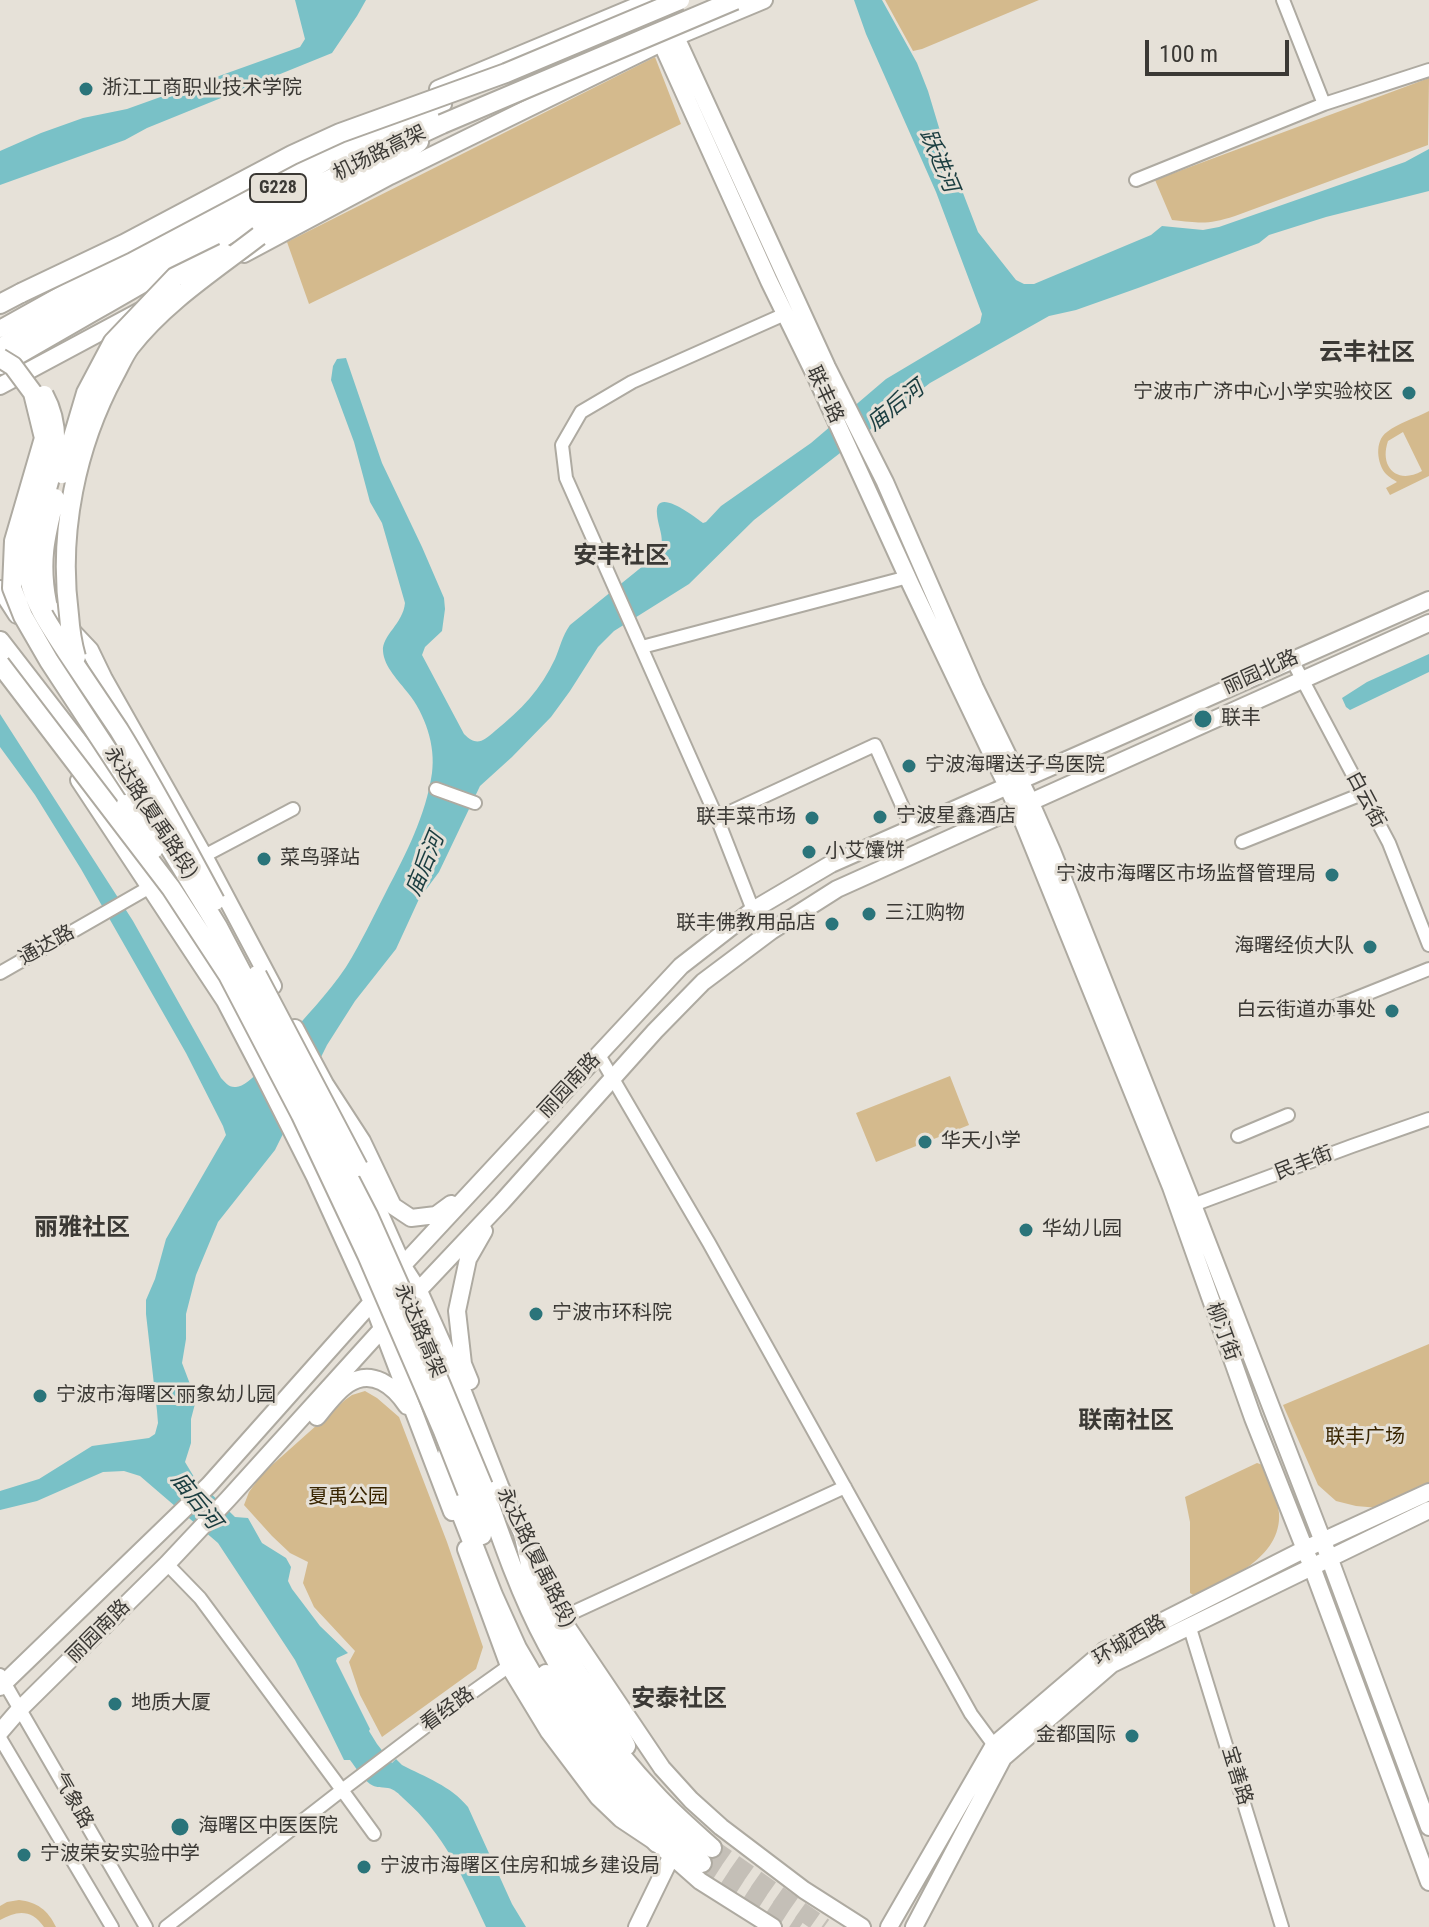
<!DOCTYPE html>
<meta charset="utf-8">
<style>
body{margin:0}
#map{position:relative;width:1429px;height:1927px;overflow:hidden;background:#e6e1d8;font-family:"Roboto Condensed",sans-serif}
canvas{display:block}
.scale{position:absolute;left:1145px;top:40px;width:144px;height:36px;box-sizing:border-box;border:4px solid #3b3935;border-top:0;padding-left:10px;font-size:24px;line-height:28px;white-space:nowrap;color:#3b3935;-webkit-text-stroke:6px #e6e1d8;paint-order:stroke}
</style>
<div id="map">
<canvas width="1429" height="1927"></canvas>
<div class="scale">100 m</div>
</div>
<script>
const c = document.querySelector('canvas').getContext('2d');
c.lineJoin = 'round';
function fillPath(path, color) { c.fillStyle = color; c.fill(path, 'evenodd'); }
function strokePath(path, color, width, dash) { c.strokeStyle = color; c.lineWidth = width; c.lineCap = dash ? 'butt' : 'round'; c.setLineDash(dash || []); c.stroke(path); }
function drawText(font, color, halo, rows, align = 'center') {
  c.font = font + ' "Roboto Condensed","Noto Sans SC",sans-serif'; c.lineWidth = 6; c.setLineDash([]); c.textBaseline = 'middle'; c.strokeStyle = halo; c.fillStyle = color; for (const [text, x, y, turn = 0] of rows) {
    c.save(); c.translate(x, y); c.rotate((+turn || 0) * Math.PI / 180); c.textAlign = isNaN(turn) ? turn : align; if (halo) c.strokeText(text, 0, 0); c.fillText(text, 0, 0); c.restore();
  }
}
const green = new Path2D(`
 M885,0H1039L922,49L913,51Z
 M655,57L681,124L309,304L287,242Z
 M1429,78L1428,145L1235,216C1207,225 1201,223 1172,220L1155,180Z
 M1429,411V476L1390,495L1386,488L1397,482C1394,480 1389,477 1386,474C1377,464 1374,441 1387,432C1398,423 1416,418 1429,411ZM1403,432L1422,471C1397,485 1379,467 1388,441Z
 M950,1076L969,1125L876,1162L856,1113Z
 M1429,1344V1484L1379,1508L1356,1506L1336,1501L1318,1485L1283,1405Z
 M365,1391L377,1398L399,1417L447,1542L483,1647L476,1669L382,1737L360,1695L349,1662L355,1651L314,1607L303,1583L308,1562L290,1553L272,1536L244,1505L249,1492L262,1474L345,1400L352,1395Z
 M1257,1463L1263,1465C1268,1480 1277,1497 1279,1513C1282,1558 1227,1580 1195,1596L1190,1593V1522L1185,1497Z
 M19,1900C37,1902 48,1910 56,1927H44C32,1909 17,1910 0,1920V1906L7,1902Z`);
const water = new Path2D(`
 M295,0H366L357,16L332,53L147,128L125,140L0,185V151L41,133L83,118L127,109L300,47L305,39Z
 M854,0H882L917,63L928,91L943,141L978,232L1016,280L1024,284H1034L1151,235L1162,226L1203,230L1219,227L1405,162L1429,149V191L1326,217L1269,235L1259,243L1138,288L1076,310L1049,316L930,383L754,520L689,584L614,631L598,647L570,691L551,717L512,757L480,786L439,872L419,899L396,949L355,1001L327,1045L275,1150L218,1222L196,1275L186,1314V1339L182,1363L196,1400L191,1419V1443L185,1462L194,1477L235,1517L248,1518L262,1543L286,1558L291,1567L288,1581L292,1589L320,1626L348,1653L337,1658L336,1661L370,1729L369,1731L377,1744L392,1763L396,1759L402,1765C425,1777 451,1786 468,1807L512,1904L526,1927H486C462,1876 446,1836 403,1798C399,1794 394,1789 388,1788C381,1787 376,1788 370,1784C362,1778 356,1768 350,1760H344L295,1660L218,1543L140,1476L124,1471L103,1472L37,1501L0,1510V1491L39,1479L92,1446L149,1438L155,1434L158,1423L157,1411L146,1314V1300L155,1279L166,1239L226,1135L223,1126L186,1053L81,869L35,795L0,747V714L133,921L221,1078C225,1082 229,1088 236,1087C250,1087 274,1053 284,1042C304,1018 328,994 346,967C361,943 373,917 386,892C406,854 426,815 432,773C436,746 425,714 408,693C399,681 384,667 383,651C382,635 403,624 405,603L382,523L370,502L354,442L331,380L333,366L337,359L346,358L382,463L422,547L444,598L445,609L442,631L425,647L422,655L464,734C477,747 483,741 495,731C521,710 541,689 555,659C560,648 562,636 570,625L659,553C666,539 658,528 657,514C654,485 695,517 703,523L706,522L721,506L811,443L886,379L980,323L982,314L936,192L866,34Z
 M1429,654V672L1350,710L1346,707L1342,698L1367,682Z`);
const highwayTunnel = new Path2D(`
 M712,1848L824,1927
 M702,1863L800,1927`);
const minor = new Path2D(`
 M1283,0L1324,104
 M1136,180L1324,104L1429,70
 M642,647L908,577
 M1292,660L1389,843L1429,945
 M436,789L475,803
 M717,818L875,745L912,828
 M1242,842L1362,794
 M753,910L717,818L566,478L562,445L581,412L632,382L785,314
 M0,973L204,856L293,809
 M1329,1009L1429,969
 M599,1055L709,1243L971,1714L999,1752
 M1238,1136L1288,1115
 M1185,1206L1193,1205L1352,1146L1429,1119
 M561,1618L845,1487
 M1189,1625L1282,1927
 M0,1675L146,1927
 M0,1738L112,1927
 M374,1834L342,1790L450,1708L509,1666
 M166,1927L342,1790L200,1598L167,1564`);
const major = new Path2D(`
 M642,0L769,281L816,377L911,585L1017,807L1171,1187L1253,1418L1312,1567L1429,1882
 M659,0L827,367L885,482L975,688L1030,801L1052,851L1193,1205L1329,1557L1429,1827
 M438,89L651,0
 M244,254L390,176L661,43L764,0
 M0,329L319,151
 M0,386L140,311
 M0,589L17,615
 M39,596L90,650L104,679L204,856L273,986
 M79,780L225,1001L260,1068L315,1177L372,1302L452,1512
 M295,1028L325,1084L362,1141L393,1206L411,1218L436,1215L451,1204
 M397,1257L419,1291L456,1374L500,1486L561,1618L662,1768L691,1800L721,1827L804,1890L862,1927
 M470,1381L463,1364L457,1311L468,1259L484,1231
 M317,1417C326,1406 336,1392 348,1384C372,1368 394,1386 407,1406
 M466,1549L509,1666L549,1732L598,1797L621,1819L657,1843L700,1881L773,1927
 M0,1687L209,1485L372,1302L402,1266L681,966L753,910L831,864L1429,600
 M0,1732L19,1710L167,1564L228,1499L382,1329L502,1202L655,1031L703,982L771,931L837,889L1429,623
 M637,1927L671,1857
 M889,1927L994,1745L1104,1651L1305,1549L1429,1492
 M914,1927L1003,1758L1112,1664L1429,1510`);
const highway = new Path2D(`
 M259,236L396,160L419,142
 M0,304L21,293
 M0,348L346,149L442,104
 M0,365C146,282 290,194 442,124
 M0,641L126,804
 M358,1167L402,1266
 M447,1454L455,1498L493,1595L517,1648L562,1725L606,1784L657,1843
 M483,1486C501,1538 521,1596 547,1644C575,1698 613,1749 654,1793C672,1813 692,1830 712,1848
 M467,1492L482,1535
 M524,1537L535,1586L559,1641L578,1673L616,1726L626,1746
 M546,1674C571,1713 596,1752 627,1787C650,1814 676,1839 702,1863`);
const highwayBridge = new Path2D(`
 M442,124L735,0
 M21,293L124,244L292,155L340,133L506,73L680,0
 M0,358L13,366L33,393L44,438L14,541L12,588L23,616L49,661L139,798L218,927L302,1087L368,1215L401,1289L483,1486
 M44,395C64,431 54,471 41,507C33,531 24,554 29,579C36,608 52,629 68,654C85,679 102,705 119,730C153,785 184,844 215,901
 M62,474L86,393L113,342L175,277L224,253
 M47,603C39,562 45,537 55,498
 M76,657C72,643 70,629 69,615C58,533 76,446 115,374C120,365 124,355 130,347C165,302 215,270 259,236
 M0,664L171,888L228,975L301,1115L367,1255L443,1431L467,1492
 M126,804L154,849
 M257,975L358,1167`);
const markers = [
 [86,89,8,"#2a747a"],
 [1409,393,8,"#2a747a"],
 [1203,719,10,"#2a747a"],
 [909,766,8,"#2a747a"],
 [880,817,8,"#2a747a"],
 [812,818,8,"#2a747a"],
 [809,852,8,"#2a747a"],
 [264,859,8,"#2a747a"],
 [1332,875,8,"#2a747a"],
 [869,914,8,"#2a747a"],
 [832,924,8,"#2a747a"],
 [1370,947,8,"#2a747a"],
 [1392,1011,8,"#2a747a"],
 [925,1142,8,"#2a747a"],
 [1026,1230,8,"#2a747a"],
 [536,1314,8,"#2a747a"],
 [40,1396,8,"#2a747a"],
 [115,1704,8,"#2a747a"],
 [1132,1736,8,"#2a747a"],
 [180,1827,10,"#2a747a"],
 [24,1855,8,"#2a747a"],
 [364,1867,8,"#2a747a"]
];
const shields = [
 [278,188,56]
];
const shieldNames = [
 ["G228",278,188]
];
const poiNames = [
 ["浙江工商职业技术学院",102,89],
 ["宁波市广济中心小学实验校区",1393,393,"right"],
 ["联丰",1221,719],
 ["宁波海曙送子鸟医院",925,766],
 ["宁波星鑫酒店",896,817],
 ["联丰菜市场",796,818,"right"],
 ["小艾馕饼",825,852],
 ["菜鸟驿站",280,859],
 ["宁波市海曙区市场监督管理局",1316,875,"right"],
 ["三江购物",885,914],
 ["联丰佛教用品店",816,924,"right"],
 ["海曙经侦大队",1354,947,"right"],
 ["白云街道办事处",1376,1011,"right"],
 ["华天小学",941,1142],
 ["华幼儿园",1042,1230],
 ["宁波市环科院",552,1314],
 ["宁波市海曙区丽象幼儿园",56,1396],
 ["地质大厦",131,1704],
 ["金都国际",1116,1736,"right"],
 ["海曙区中医医院",198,1827],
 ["宁波荣安实验中学",40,1855],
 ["宁波市海曙区住房和城乡建设局",380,1867]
];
const streetNames = [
 ["机场路高架",380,154,-26],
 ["联丰路",824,395,65],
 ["丽园北路",1261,673,-24],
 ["白云街",1365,800,62],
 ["永达路(夏禹路段)",150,813,57],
 ["通达路",47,946,-29],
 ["丽园南路",570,1086,-47],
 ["民丰街",1304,1164,-21],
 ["永达路高架",419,1331,67],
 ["柳汀街",1222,1332,70],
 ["永达路(夏禹路段)",535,1558,64],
 ["丽园南路",99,1632,-45],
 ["环城西路",1130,1641,-30],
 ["看经路",448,1710,-36],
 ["宝善路",1236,1776,73],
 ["气象路",72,1801,60]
];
const parkNames = [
 ["联丰广场",1365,1438],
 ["夏禹公园",348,1498]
];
const waterNames = [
 ["跃进河",938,161,67],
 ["庙后河",896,407,-38],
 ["庙后河",426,865,-67],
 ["庙后河",195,1501,52]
];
const quarterNames = [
 ["云丰社区",1367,354],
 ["安丰社区",621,557],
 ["丽雅社区",82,1229],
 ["联南社区",1126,1422],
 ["安泰社区",679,1700]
];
fillPath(green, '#d4ba8d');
fillPath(water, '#79c1c7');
strokePath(highwayTunnel, '#c4bfb7', 18, [18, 9]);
strokePath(minor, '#aeaaa1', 16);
strokePath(major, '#aeaaa1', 20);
strokePath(highway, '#aeaaa1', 22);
strokePath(minor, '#fff', 12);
strokePath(major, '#fff', 16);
strokePath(highway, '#fff', 18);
strokePath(highwayBridge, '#aeaaa1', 22, []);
strokePath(highwayBridge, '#fff', 18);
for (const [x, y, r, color] of markers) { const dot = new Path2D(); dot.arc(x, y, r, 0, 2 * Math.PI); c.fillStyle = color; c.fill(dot); strokePath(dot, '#e6e1d8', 3); }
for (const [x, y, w] of shields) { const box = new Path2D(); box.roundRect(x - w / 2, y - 14, w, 28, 6); c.fillStyle = '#e6e1d8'; c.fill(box); strokePath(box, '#3b3935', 2); }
drawText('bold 18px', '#3b3935', null, shieldNames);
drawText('20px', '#3b3935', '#e6e1d8', poiNames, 'left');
drawText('20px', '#3b3935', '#e6e1d8', streetNames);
drawText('20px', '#392500', '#e6e1d8', parkNames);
drawText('italic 22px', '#1a3d40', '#e6e1d8', waterNames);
drawText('bold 24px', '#3b3935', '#e6e1d8', quarterNames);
</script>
